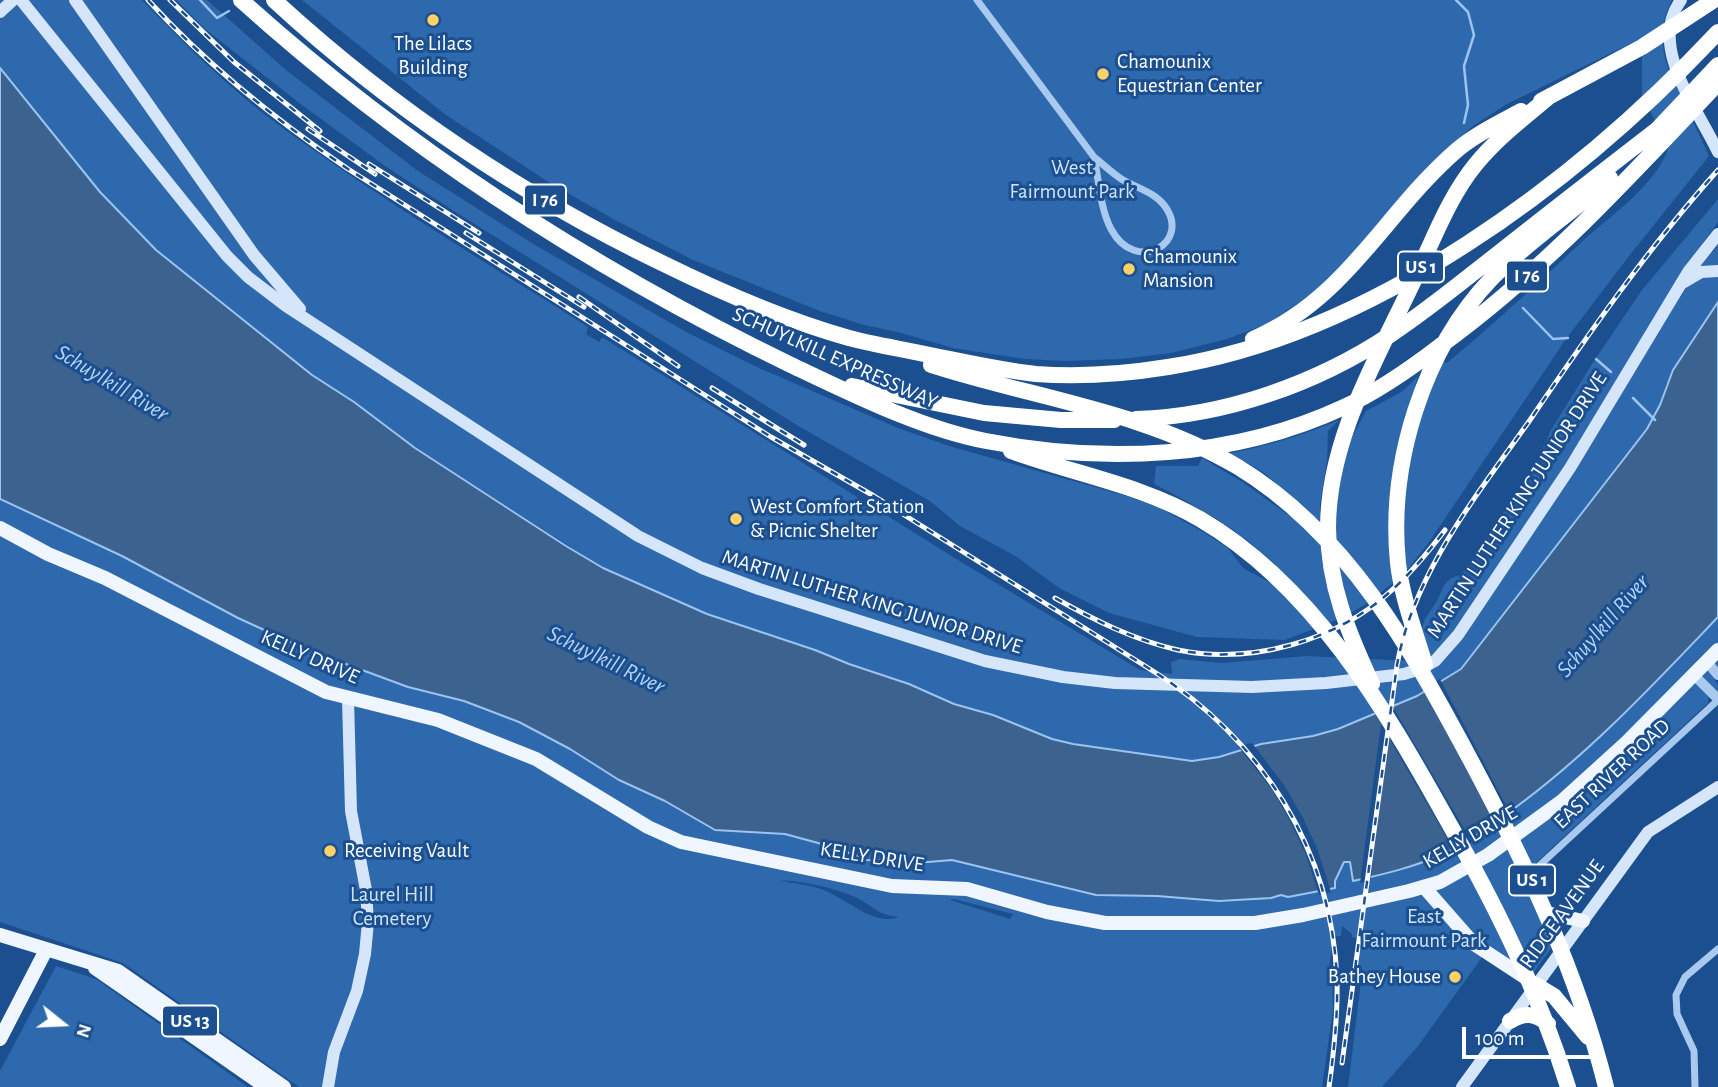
<!DOCTYPE html>
<style>
body{margin:0}
#map{position:relative;width:1718px;height:1087px;overflow:hidden;background:#1b4f8f;font-family:"Alegreya Sans",sans-serif}
canvas{display:block}
.north{position:absolute;left:28px;top:989px;width:70px;height:70px;-webkit-text-stroke:5px #1b4f8f;paint-order:stroke;rotate:108deg;font-size:19px;font-weight:700;line-height:28px;text-align:center;color:#fff}
.north::after{content:'';display:block;margin:auto;width:24px;height:32px;background:#fff;clip-path:polygon(50% 0,100% 100%,50% 72%,0 100%)}
.scale{position:absolute;left:1462px;top:1027px;width:133px;height:32px;box-sizing:border-box;border:4px solid #fff;border-top:0;padding-left:9px;font-size:21px;line-height:24px;white-space:nowrap;color:#fff;-webkit-text-stroke:5px #1b4f8f;paint-order:stroke}
</style>
<div id="map">
<canvas width="1718" height="1087"></canvas>
<div class="north">N</div>
<div class="scale">100 m</div>
</div>
<script>
const c = document.querySelector('canvas').getContext('2d');
c.lineJoin = 'round';
function fillPath(path, color) { c.fillStyle = color; c.fill(path, 'evenodd'); }
function strokePath(path, color, width, dash) { c.strokeStyle = color; c.lineWidth = width; c.lineCap = dash ? 'butt' : 'round'; c.setLineDash(dash || []); c.stroke(path); }
function drawText(font, color, halo, rows, align = 'center') {
  c.font = font + ' "Alegreya Sans",sans-serif'; c.lineWidth = 6; c.setLineDash([]); c.textBaseline = 'middle'; c.strokeStyle = halo; c.fillStyle = color; for (const [text, x, y, turn = 0] of rows) {
    c.save(); c.translate(x, y); c.rotate((+turn || 0) * Math.PI / 180); c.textAlign = isNaN(turn) ? turn : align; if (halo) c.strokeText(text, 0, 0); c.fillText(text, 0, 0); c.restore();
  }
}
const green = new Path2D(`
 M0,0H142C187,47 235,94 288,132C385,202 487,263 588,327L586,334L599,342L602,337L953,557L1140,670L1172,674L1171,662L1180,659L1221,663L1307,656L1411,661L1425,619L1437,601L1444,585L1451,578L1460,575L1474,561L1501,515L1515,498L1535,466L1551,430L1594,361L1642,290L1718,199V222L1702,244L1713,252L1718,245V302L1666,385L1660,405L1647,429L1461,669L1417,696L1338,729L1313,736L1261,744L1219,757L1192,761L1168,758L1102,749L1052,739L993,715L954,704L909,684L849,664L815,650L707,614L657,593L603,568L387,429L354,402L312,375L156,250L100,192L0,68Z
 M176,0H207L286,70L418,171L535,245L688,333L759,368L898,428L949,446L1130,497L1160,508L1205,533L1228,548L1243,568L1271,583L1286,598L1295,588C1260,541 1206,511 1154,484L1156,466H1198L1202,458L1244,483L1287,514L1295,500L1264,473L1230,453C1268,446 1303,435 1339,420L1328,431L1327,461L1320,504V544L1328,582L1341,470L1349,443L1366,411L1403,391L1418,376L1408,410L1413,433L1442,361L1447,363C1495,323 1540,281 1586,238C1613,214 1656,184 1668,149L1642,94V38L1507,104L1473,126L1428,166L1350,259L1313,293L1267,324L1227,339L1171,353L1122,359L1063,361L1025,359L953,348L898,332L864,325L820,311L693,260L615,220L550,183L446,115L302,0H1672C1660,24 1660,43 1668,68L1709,156L1629,256L1566,339L1427,545L1404,574L1366,604L1344,617L1285,640L1197,637L1109,613L1059,588L1017,557L960,526L930,501L800,427L454,211L385,166L302,105L205,29Z
 M0,499L122,556L238,618L308,650L408,687L464,701L519,722L570,749L619,780L665,801L715,830L785,834L810,839L865,860L928,862L952,860L1096,895L1157,896L1219,901L1271,898L1281,895L1288,897L1335,881L1344,862H1350L1354,881C1380,875 1407,871 1431,859C1472,840 1506,814 1541,786C1606,733 1661,677 1718,617V675L1714,679L1718,685V693L1709,683L1708,703L1525,873L1553,946L1533,973L1488,949L1418,1046L1382,1087H1348L1361,981L1354,980L1360,939L1352,937V934L1342,926L1341,936H1333L1329,969L1332,970L1333,1010L1322,1087H299L123,963L0,922ZM780,880C806,882 832,887 855,897C874,906 877,915 899,917C872,927 845,896 818,888C806,884 792,884 780,880ZM954,899L1013,914L1010,919L950,900Z
 M56,966L96,979L248,1087H0V1071Z`);
const water = new Path2D(`
 M0,68L100,192L156,250L312,375L354,402L415,448L566,546L603,568L707,614L815,650L849,664L909,684L954,704L993,715L1052,739L1073,744L1192,761L1219,757L1261,744L1313,736L1338,729L1417,696L1461,669L1647,429L1660,405L1673,370L1718,302V617C1653,685 1589,754 1512,810C1491,826 1469,842 1445,853C1415,867 1385,874 1353,881L1350,862H1344L1335,881V888L1288,897L1281,895L1271,898L1219,901L1157,896L1096,895L952,860L928,862L865,860L840,849L785,834L715,830L665,801L619,780L570,749L519,722L464,701L408,687L308,650L238,618L122,556L0,499Z`);
const pier = new Path2D(`
 M1440,679L1511,815L1496,826L1424,688Z
 M1394,704L1393,707L1472,842L1455,852L1389,738L1370,881L1360,883L1381,724L1374,712Z
 M1252,743L1284,785L1303,818L1317,848L1331,892L1319,895L1306,855L1291,823L1273,791L1238,746Z`);
const stream = new Path2D(`
 M200,0L217,18L229,11
 M1456,0L1468,12L1474,35L1464,66L1468,105L1464,123
 M1523,308L1553,339L1568,338
 M1596,359L1611,372
 M1633,398L1655,420`);
const minor = new Path2D(`
 M977,0L1094,157C1104,165 1113,174 1123,180C1137,188 1154,192 1164,205C1193,242 1136,276 1111,229C1100,208 1099,180 1094,157
 M1534,877L1540,865L1718,700
 M1695,1087L1694,1051L1677,1014L1676,995L1685,977L1718,949`);
const tertiary = new Path2D(`
 M1707,662L1718,675
 M1694,675L1718,699`);
const secondary = new Path2D(`
 M21,0L227,256L248,277L286,306L638,536L702,568L759,589L985,661L1063,677L1115,683L1252,687L1326,683L1404,674L1420,669L1435,661L1458,635L1570,468L1688,272L1718,234
 M75,0L254,255L300,309
 M1681,0C1647,46 1698,109 1718,152
 M0,12L13,0
 M1684,282L1701,272L1718,271
 M328,1087L334,1052L357,991L365,954L368,922L366,890L351,811L348,699
 M1462,1087L1648,832L1718,787`);
const primary = new Path2D(`
 M0,528L48,554L105,578L326,692L438,720L536,759L648,827L681,842L892,886L967,889L1047,912L1105,923H1255L1303,915L1409,891L1440,882L1488,855L1562,801L1627,742L1718,650
 M1424,887L1474,944L1532,982
 M1547,913L1583,921
 M0,935L118,971L284,1087
 M95,968L266,1087
 M0,1039L46,950`);
const motorway = new Path2D(`
 M241,0C405,148 593,269 791,365C850,393 922,429 986,441C1104,464 1233,459 1344,407C1379,391 1410,369 1440,346C1544,271 1630,176 1718,83
 M274,0C389,106 523,196 664,264C723,293 785,320 849,338C875,345 903,349 930,355C965,362 1000,370 1036,374C1079,377 1125,374 1168,367C1374,335 1578,181 1718,32
 M1541,101L1642,47L1714,0
 M1652,135L1718,65
 M1253,339C1348,298 1384,213 1457,150C1476,134 1499,123 1521,111
 M931,365C1033,398 1144,411 1238,467C1348,534 1411,649 1470,759C1526,864 1577,971 1606,1087
 M852,386L984,413L1061,420H1114
 M1136,419C1225,416 1316,384 1390,335C1428,310 1464,280 1500,252C1553,210 1606,169 1659,128
 M1011,451C1074,474 1142,485 1200,519C1313,585 1384,707 1446,818C1495,904 1539,992 1568,1087
 M1425,665C1415,631 1402,598 1398,563C1388,464 1423,350 1492,278C1528,241 1572,213 1610,178
 M1372,684C1349,634 1328,585 1328,528C1328,439 1377,359 1414,280C1433,241 1448,198 1476,164C1497,138 1524,118 1550,96
 M1536,985L1554,996L1588,1037
 M1510,1021C1524,1012 1536,1013 1548,1024`);
const rail = new Path2D(`
 M148,0C207,65 276,120 348,169L771,437L874,496L1153,671C1262,740 1332,850 1337,980C1338,1016 1334,1051 1329,1087
 M170,0L234,62L320,131
 M308,129L375,174
 M369,164L479,233
 M466,233L584,307
 M579,297L678,366
 M712,388L804,445
 M1055,598C1094,620 1134,640 1178,650C1251,665 1337,641 1392,590C1412,572 1429,551 1445,530
 M1342,1063L1397,665C1414,572 1477,495 1530,420C1589,333 1648,248 1718,170`);
const markers = [
 [433,20,7,"#ffd166"],
 [1103,74,7,"#ffd166"],
 [1129,269,7,"#ffd166"],
 [736,519,7,"#ffd166"],
 [330,851,7,"#ffd166"],
 [1455,977,7,"#ffd166"]
];
const shields = [
 [545,200,42],
 [1421,267,46],
 [1527,276,42],
 [1532,880,46],
 [190,1021,56]
];
const shieldNames = [
 ["I 76",545,200],
 ["US 1",1421,267],
 ["I 76",1527,276],
 ["US 1",1532,880],
 ["US 13",190,1021]
];
const poiNames = [
 ["The Lilacs",433,44,"center"],
 ["Building",433,68,"center"],
 ["Chamounix",1117,62],
 ["Equestrian Center",1117,86],
 ["Chamounix",1143,257],
 ["Mansion",1143,281],
 ["West Comfort Station",750,507],
 ["& Picnic Shelter",750,531],
 ["Receiving Vault",344,851],
 ["Bathey House",1441,977,"right"]
];
const parkNames = [
 ["West",1072,168],
 ["Fairmount Park",1072,192],
 ["Laurel Hill",392,895],
 ["Cemetery",392,919],
 ["East",1424,917],
 ["Fairmount Park",1424,941]
];
const streetNames = [
 ["SCHUYLKILL EXPRESSWAY",835,358,24],
 ["MARTIN LUTHER KING JUNIOR DRIVE",1517,505,-57],
 ["MARTIN LUTHER KING JUNIOR DRIVE",872,602,17],
 ["KELLY DRIVE",310,657,24],
 ["EAST RIVER ROAD",1612,774,-43],
 ["KELLY DRIVE",1470,837,-30],
 ["KELLY DRIVE",872,857,9],
 ["RIDGE AVENUE",1562,914,-54]
];
const waterNames = [
 ["Schuylkill River",112,383,31],
 ["Schuylkill River",1603,626,-49],
 ["Schuylkill River",606,660,26]
];
fillPath(green, '#2e69ad');
fillPath(water, '#3c6290');
strokePath(water, '#9cc4f0', 2);
fillPath(pier, '#1b4f8f');
strokePath(stream, '#9cc4f0', 2.5);
strokePath(minor, '#a9c9ee', 7);
strokePath(tertiary, '#a9c9ee', 10);
strokePath(secondary, '#d6e6fa', 12);
strokePath(primary, '#f0f6ff', 14);
strokePath(motorway, '#fff', 16);
strokePath(rail, '#fff', 5);
strokePath(rail, '#1b4f8f', 2.5, [8]);
for (const [x, y, r, color] of markers) { const dot = new Path2D(); dot.arc(x, y, r, 0, 2 * Math.PI); c.fillStyle = color; c.fill(dot); strokePath(dot, '#1b4f8f', 2.5); }
for (const [x, y, w] of shields) { const box = new Path2D(); box.roundRect(x - w / 2, y - 15.5, w, 31, 5); c.fillStyle = '#1b4f8f'; c.fill(box); strokePath(box, '#fff', 2); }
drawText('bold 19px', '#fff', null, shieldNames);
drawText('21px', '#fff', '#1b4f8f', poiNames, 'left');
drawText('21px', '#cfe3fa', '#1b4f8f', parkNames);
drawText('21px', '#fff', '#1b4f8f', streetNames);
drawText('italic 23px', '#b5d3f5', '#1b4f8f', waterNames);
</script>
